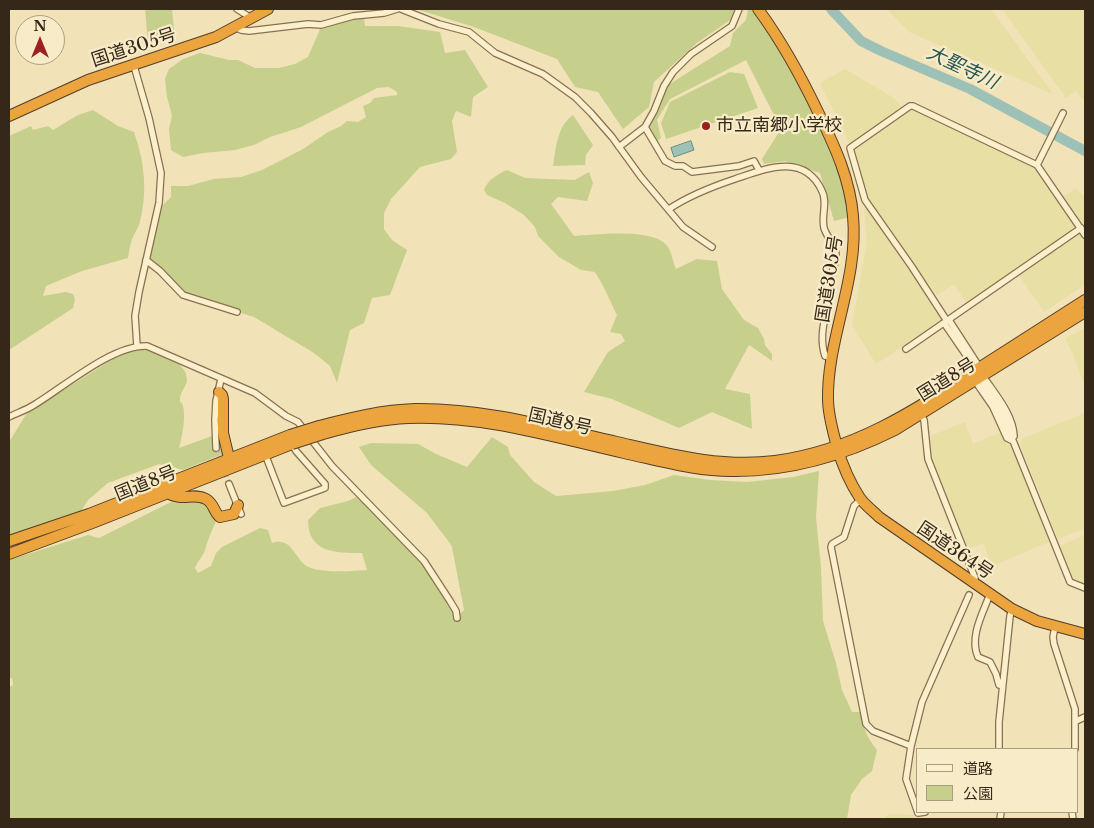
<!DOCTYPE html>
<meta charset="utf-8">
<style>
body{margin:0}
#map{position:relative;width:1094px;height:828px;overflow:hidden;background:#f1e2b8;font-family:"Libre Baskerville","Noto Sans JP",serif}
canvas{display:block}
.frame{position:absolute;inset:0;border:10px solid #362819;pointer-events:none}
.legend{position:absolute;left:916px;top:748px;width:162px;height:65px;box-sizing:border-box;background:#f8ecc8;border:1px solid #aa9e82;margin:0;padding:6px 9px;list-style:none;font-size:15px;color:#362819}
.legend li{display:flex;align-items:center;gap:10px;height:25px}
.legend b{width:25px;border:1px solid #aa9e82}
.north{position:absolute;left:15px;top:15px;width:50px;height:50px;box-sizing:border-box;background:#f8ecc8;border:1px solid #aa9e82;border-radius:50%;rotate:0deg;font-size:14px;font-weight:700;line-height:20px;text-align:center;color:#362819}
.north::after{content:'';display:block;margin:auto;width:18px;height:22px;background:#9c201d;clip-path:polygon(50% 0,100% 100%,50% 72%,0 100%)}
</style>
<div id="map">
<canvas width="1094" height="828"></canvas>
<div class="frame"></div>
<ul class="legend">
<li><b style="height:6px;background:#fcefcb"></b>道路</li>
<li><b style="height:14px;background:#c6d08c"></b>公園</li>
</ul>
<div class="north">N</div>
</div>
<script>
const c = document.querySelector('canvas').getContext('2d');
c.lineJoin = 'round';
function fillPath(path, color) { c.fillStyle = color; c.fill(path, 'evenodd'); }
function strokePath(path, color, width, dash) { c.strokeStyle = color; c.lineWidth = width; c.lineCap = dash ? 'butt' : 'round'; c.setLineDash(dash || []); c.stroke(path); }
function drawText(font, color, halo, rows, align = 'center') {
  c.font = font + ' "Libre Baskerville","Noto Sans JP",serif'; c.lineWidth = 4.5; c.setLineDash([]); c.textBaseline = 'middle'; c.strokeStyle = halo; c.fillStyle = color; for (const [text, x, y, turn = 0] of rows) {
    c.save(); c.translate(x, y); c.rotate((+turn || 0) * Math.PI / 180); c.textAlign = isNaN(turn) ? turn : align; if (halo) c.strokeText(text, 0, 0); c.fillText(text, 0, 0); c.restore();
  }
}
const farmland = new Path2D(`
 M887,9H991L1053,94L909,32Z
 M1002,9H1085V98L1083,100L1076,91L1066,98Z
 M845,69L894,98L903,109L852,145H850L820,83Z
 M912,110L1034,167L1077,228L967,304L954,284L937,295L867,199L853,149Z
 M1076,188L1085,197V231L1062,198Z
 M867,207L944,319L876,364L852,325L867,242L864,209Z
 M1079,231L1085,240V285L1044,312L1018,274Z
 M1085,328V386L1072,352L1065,338Z
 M1085,413V528L1058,539L1020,445L1023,438Z
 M965,422L973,444L1003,431L1008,444L1013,447L1051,541L992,566L983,543L968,549L932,459L930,436Z
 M1085,535V586L1074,582L1060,546Z
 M890,814L916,815L918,819H883Z`);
const green = new Path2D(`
 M172,9L175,39L148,41L145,10Z
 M416,9H735L730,20L697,43L654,82L649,107L623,129L598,92L575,87L557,59L474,27Z
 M748,9H755L790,59L834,149L850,217L834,221L820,173L785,161L764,164L762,159L781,129L746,60L670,99L657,120L661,138L657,141L649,127L668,85L730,46L733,33L746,20Z
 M364,17L365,26H398L440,32L445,53L465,50L488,87L473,97L471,117L456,111L452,121L457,152L451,159L420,167L391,199L384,213V229L392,240L407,250L390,295L372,298L364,323L350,330L337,383L330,366L314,353L254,317L186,295L147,258L159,216L163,205L171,197V186H188L214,179L241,177L262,170L303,149L328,132L341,126L347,121L358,122L366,117L363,106L370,103L374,98L397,95V92L389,87L377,88L301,127L270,137L254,145L235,150L203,153L183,157L171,150L169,129L172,116L167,97L165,79L169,69L183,59L200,53L229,60H238L255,68H279L295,64L308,57L321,27Z
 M730,72L744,74L758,108L666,139L661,123L670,102Z
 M93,110L118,126L134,132C145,163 148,194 139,225C137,230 134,234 132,239C130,245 129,252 128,258L82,271L46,286L43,296L66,292L73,294L75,299L73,308L9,350V136L31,126L33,130L48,126L53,130L78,115Z
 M573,115L593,145L586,155L585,165L553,166C556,148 557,126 573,115Z
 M507,170L525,178L575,180L589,172L593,183L587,201L558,197L551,204L574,236C595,235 655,227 668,247C672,253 673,263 676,269L697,259L717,261L722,289L744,320L758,328L764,339L765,345L772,354V361L749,345L725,389L750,394L752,429L712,412L679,428L612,399L584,392L608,352L625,341L621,334L610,332L617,315C610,301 604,286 595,272L581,270L559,257L538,236L535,227L524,215L505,203L487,195L484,190C488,179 497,175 507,170Z
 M143,348C159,353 188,361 187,381C186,387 180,392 180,399C180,405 181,400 183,406C186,417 182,437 179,448L212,436L213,449H223V454L183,470L159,464L108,483L88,500L80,513L9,535V442L27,413L113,359L134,350Z
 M492,437L508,447L510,455L534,482L556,496L613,491L645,485L674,475L710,480L747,482L793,477L819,471L816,517L821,568L823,621L836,663L842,690L852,712H860C863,727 867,738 877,750L872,771L862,779L851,795L847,819H9V687L13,685L12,678H9V560L88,535L99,538L175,500L184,499L208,503L217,519C212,530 208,539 205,550C203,556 197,562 195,568L198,573L211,566L216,553L222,547L260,528L268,530L272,543C291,537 294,556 305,565C317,574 352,571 367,570L362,553C336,553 308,553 308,520L320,508L348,501L356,497L379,515L426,567L455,612L460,614L464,610L452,547L449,542L427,513L371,465L359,447L371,443L418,444L436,454L467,467Z`);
const water = new Path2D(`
 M691,141L694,150L674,157L671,148Z`);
const river = new Path2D(`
 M831,9L861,41L881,51L970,89L1085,151`);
const streetTunnel = new Path2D(`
 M216,448L229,484`);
const street = new Path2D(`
 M237,9L251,18
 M401,9L439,24L469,32L495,53L543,74L575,97L591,113L612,137L641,177L683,227L712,247
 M235,27L241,30L249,31L308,24L321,25L353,16L384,13L397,9
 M134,66L149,118L161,173L159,203L139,292L135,316L137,346
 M645,127L665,161L675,166H683L692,172L739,166L754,161L759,170
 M619,147L645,127L654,111L664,86L673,72L691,54L732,26L739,9
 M1037,165L1063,113
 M669,209C690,195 711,187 735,179C765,169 804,152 822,191C828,203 821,215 824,228C827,238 836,245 836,255C836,267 829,277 827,288C826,296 827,304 826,311C823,327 820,340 825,356L833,358
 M146,260L160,271L183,295L237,312
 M949,320L980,368
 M947,321L912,267L865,200L850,148L910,106H913L1037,165L1085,235
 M944,323L968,358
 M906,349L1081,228
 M983,376C995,394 1013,414 1014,436
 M975,381L993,407L1007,438L1013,441
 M983,383L1001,411L1070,582L1085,588
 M921,416L924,420L928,459L975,578L974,583
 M9,417C17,413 26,410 34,405C64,387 112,345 147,346L255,393L286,416L298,422L305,431
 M310,438L332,466L424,561L450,601L456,611L457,618
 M216,448L215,420L216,401L221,379
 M265,454L284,503L325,488V484L296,451L292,444
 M229,484L241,514
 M861,499L854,506L844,537L832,544L831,547L866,724L873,731L911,746
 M990,594C983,613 969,637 978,657L990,662L996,674L999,685L1002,686
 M1055,627L1053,637L1054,644L1075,709V749
 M1076,721L1085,717
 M999,749V722L1010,616L1012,609
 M925,812L918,813L906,779L911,746L922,702L969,595
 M1072,812L1073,819
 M1000,819L1001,812`);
const highway = new Path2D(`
 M758,9C783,43 802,78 820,116C836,149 850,180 853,216C859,279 827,338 828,399C828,415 833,431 837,447C842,464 850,483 860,498C865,505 873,511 879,517L1012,609L1037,621L1085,634
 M9,116L88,80L216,37L268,9
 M219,392L222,395L223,399V433L229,458
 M319,426C350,418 382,410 415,409C484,408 551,427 617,442C669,454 721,468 775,461C856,450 915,410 982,366C1016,344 1051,322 1085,300
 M323,434C351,426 379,419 408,418C482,415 553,437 624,453C661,461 698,472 736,471C792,471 845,455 895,430L1085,312
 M167,493C183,502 193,492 206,499C214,503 214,513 220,517L234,514L238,505
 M9,541L89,514L290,435
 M9,554L95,522L292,444`);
const highwayBridge = new Path2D(`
 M290,435L319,426
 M292,444L323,434`);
const markers = [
 [706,126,5,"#9c201d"]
];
const streetNames = [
 ["国道305号",134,48,-18],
 ["国道305号",830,279,-81],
 ["国道8号",947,380,-32],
 ["国道8号",560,422,13],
 ["国道8号",146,484,-22],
 ["国道364号",955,551,34]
];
const poiNames = [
 ["市立南郷小学校",716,126]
];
const waterNames = [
 ["大聖寺川",962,68,25]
];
fillPath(farmland, '#e8dfa5');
fillPath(green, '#c6d08c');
fillPath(water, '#9dc1b7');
strokePath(water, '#658e85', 1);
strokePath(river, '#9dc1b7', 10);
strokePath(streetTunnel, '#ccbd98', 5.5, [5.5, 3]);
strokePath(street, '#887052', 8);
strokePath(highway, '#553e27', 12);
strokePath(street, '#fcefcb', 5.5);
strokePath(highway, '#eba43e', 10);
strokePath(highwayBridge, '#553e27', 12, []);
strokePath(highwayBridge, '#eba43e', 10);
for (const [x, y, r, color] of markers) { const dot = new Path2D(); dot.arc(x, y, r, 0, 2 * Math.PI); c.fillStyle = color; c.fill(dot); strokePath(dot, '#f8ecc8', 2); }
drawText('18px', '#362819', '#f8ecc8', streetNames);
drawText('18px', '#362819', '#f8ecc8', poiNames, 'left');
drawText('italic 19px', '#265755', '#f8ecc8', waterNames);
</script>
